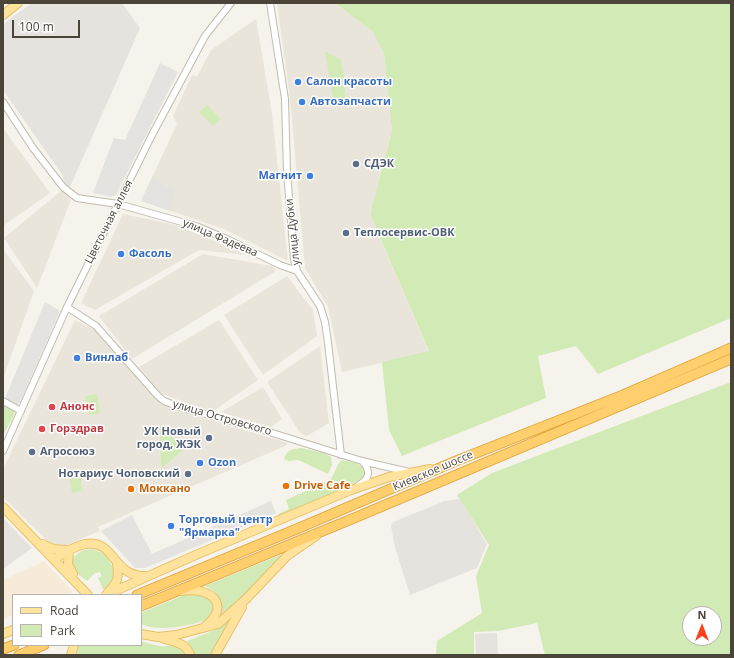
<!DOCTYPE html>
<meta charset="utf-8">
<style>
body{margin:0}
#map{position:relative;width:734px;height:658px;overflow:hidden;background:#f6f3ec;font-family:"Open Sans",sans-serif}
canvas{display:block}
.frame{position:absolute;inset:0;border:4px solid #4b4439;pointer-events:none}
.legend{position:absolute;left:12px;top:594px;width:130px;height:52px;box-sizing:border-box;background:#fff;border:1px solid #b7b4b0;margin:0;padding:5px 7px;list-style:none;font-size:12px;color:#4b4439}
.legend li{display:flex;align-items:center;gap:8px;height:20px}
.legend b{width:20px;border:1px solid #b7b4b0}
.north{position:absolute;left:682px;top:606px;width:40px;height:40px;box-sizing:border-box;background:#fff;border:1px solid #b7b4b0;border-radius:50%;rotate:0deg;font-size:11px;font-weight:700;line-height:16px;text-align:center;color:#4b4439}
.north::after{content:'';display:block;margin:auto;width:14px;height:18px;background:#fc3f1d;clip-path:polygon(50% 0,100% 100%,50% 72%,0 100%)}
.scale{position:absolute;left:12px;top:20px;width:68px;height:18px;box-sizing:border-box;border:2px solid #4b4439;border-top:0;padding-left:5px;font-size:12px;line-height:14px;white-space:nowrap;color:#4b4439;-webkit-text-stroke:3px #fff;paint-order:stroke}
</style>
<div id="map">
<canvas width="734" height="658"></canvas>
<div class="frame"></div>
<ul class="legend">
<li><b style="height:5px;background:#ffe39c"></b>Road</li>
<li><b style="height:11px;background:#d2eab5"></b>Park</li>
</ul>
<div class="north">N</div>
<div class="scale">100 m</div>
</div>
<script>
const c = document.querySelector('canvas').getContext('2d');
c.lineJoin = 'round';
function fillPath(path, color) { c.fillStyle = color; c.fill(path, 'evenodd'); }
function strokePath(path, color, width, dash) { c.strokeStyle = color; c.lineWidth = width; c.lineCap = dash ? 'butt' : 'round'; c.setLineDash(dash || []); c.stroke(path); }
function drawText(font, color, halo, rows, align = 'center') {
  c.font = font + ' "Open Sans",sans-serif'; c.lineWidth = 3; c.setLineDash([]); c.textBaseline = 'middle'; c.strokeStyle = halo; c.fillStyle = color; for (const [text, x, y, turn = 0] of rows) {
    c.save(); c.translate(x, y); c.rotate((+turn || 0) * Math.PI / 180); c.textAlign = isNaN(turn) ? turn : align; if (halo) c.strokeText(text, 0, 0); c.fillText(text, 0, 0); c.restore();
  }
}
const residential = new Path2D(`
 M277,3H335L372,31L384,53L392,131L370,214L429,352L342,372L328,307L305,268L290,98Z
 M256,19L272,114L288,261L224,229L141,201L177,124L173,116L192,75L197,77L211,50Z
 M3,128L50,193L3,226Z
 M62,190L71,200L37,288L4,238Z
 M123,214L176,225L247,255L199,250L95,310L81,303Z
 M3,249L34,291L3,379Z
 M203,254L272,266L276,271L132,359L99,316Z
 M287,276L313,310L317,336L263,375L224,315Z
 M75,320L100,333L163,404L179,411L288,443L285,446L98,527L100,531L66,545L59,546L49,543L3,497V469Z
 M219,320L258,380L212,412L159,393L139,367Z
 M320,346L329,423L307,436L301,434L267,382Z
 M263,387L282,419L271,427L221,412Z`);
const commercial = new Path2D(`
 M44,561L73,592L66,595H13V615L3,619V580Z`);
const industrial = new Path2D(`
 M32,3H85L86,4L122,3L140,28L70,187L64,183L63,176L3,90V24Z
 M460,499L487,544L477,568L410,595L395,547L391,526L393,522L445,501Z
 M3,518L32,548L3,569Z
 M497,633L498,655H476L475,634Z`);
const green = new Path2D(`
 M335,3H731V318L598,374L576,346L538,356L546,398L402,456L389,430L382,362L429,351L370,214L392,131L384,53L372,31Z
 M325,51L341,60L345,83L331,86Z
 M344,85L346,100L339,101V103L334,104L331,87Z
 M207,105L221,119L213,126L199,112Z
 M731,382V655H545L537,623L498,631L474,632V655H436L437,641L482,613L476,576L489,545L457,495L492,473ZM690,614H714V638H690Z
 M97,394L100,413L89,415L85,396Z
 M3,406L9,408L14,411V415L3,436Z
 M162,425L183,450L163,467L161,465L160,426Z
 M301,448L324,453L331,457L332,465L328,474L298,460L289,461L284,459C286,450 293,449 301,448Z
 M342,460L356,463L364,468L365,475L364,479L279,516L278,514L289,509L286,500L328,481C336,475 335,465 342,460Z
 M80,473L82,491L72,493L69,475Z
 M91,549C110,551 125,580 103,589L98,578L102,576L100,572L95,573L87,581L75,572L72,568V560C77,552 82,550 91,549Z
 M288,552L255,585L220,619C224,604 220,592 205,586Z
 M189,593L208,595C210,600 215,605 214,610C212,624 174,628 163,628C155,628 148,627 141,624V613Z
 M232,617L212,655H194L191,647L187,641L215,630Z
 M141,641C147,643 154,645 160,646C170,647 181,643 185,655H75L78,645H141Z`);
const parking = new Path2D(`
 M160,63L178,72L116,195L111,197L93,193L114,138L125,140Z
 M153,175L167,188L170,186L176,190L170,211L141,201Z
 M45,302L60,311L20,402L16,405L8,401L6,396Z
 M271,501L276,513L145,568H135L101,531L132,515L152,554Z`);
const minor = new Path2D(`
 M270,3L285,99L287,172L294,259L297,271L320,306L325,322L328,343L341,455
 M3,102L33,148L63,187L77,198L118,204L196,226L229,240L280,265L297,271
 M67,307L96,326L158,396L164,401L180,407L266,431L362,461L409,472
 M3,401L21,411
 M3,451L67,307L153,133L205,36L231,3
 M359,485C370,479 371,470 362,461`);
const major = new Path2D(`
 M3,15L18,3
 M3,507L88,595
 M42,544L53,549L67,550
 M69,550L68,564L73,574
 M54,559C63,553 73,547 85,544C114,538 113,577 145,576
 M183,591C212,586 232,607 204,627
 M108,592C118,583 119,577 117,563
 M106,595L198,554L351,490L389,477L430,469
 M3,634L13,630
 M141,634L158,637L176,635L218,624L246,599L287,556L316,536
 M162,638C173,642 186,642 190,655
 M71,655L74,645
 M215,655L242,607`);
const highway = new Path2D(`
 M137,595L299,528L456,461L623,395L731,348
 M141,606L359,516L731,359
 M3,649L14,645
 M19,655L44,645`);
const markers = [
 [298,82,4,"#3f7fe0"],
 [302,102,4,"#3f7fe0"],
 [356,164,4,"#5c6f8a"],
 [310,176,4,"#3f7fe0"],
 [346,233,4,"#5c6f8a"],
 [121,254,4,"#3f7fe0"],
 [77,358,4,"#3f7fe0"],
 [52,407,4,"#e0444e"],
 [42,429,4,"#e0444e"],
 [209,438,4,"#5c6f8a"],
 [32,452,4,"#5c6f8a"],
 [200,463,4,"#3f7fe0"],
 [188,474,4,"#5c6f8a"],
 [286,486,4,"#e8710a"],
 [131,489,4,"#e8710a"],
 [171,526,4,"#3f7fe0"]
];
const shopNames = [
 ["Салон красоты",306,82],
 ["Автозапчасти",310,102],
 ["Магнит",302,176,"right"],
 ["Фасоль",129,254],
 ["Винлаб",85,358],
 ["Ozon",208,463],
 ["Торговый центр",179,520],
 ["\"Ярмарка\"",179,533]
];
const serviceNames = [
 ["СДЭК",364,164],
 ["Теплосервис-ОВК",354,233],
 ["УК Новый",201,432,"right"],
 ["город, ЖЭК",201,445,"right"],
 ["Агросоюз",40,452],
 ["Нотариус Чоповский",180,474,"right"]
];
const streetNames = [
 ["Цветочная аллея",109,222,-63],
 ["улица Дубки",293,232,-96],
 ["улица Фадеева",220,238,23],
 ["улица Островского",222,418,16],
 ["Киевское шоссе",433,471,-23]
];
const healthNames = [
 ["Анонс",60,407],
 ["Горздрав",50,429]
];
const foodNames = [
 ["Drive Cafe",294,486],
 ["Моккано",139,489]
];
fillPath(residential, '#eae5da');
fillPath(commercial, '#f7ead8');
fillPath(industrial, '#e6e2dd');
fillPath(green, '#d2eab5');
fillPath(parking, '#e5e3e0');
strokePath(minor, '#c2bbae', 8);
strokePath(major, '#e6c16a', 10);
strokePath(highway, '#e0a43c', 11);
strokePath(minor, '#fff', 6);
strokePath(major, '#ffe39c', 8);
strokePath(highway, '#ffcf6e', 9);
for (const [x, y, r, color] of markers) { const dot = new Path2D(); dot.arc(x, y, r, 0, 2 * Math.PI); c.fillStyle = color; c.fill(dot); strokePath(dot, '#fff', 1.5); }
drawText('bold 11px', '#366cbe', '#fff', shopNames, 'left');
drawText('bold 11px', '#4e5e75', '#fff', serviceNames, 'left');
drawText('11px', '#4b4439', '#fff', streetNames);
drawText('bold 11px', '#be3a42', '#fff', healthNames, 'left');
drawText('bold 11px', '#c56008', '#fff', foodNames, 'left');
</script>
